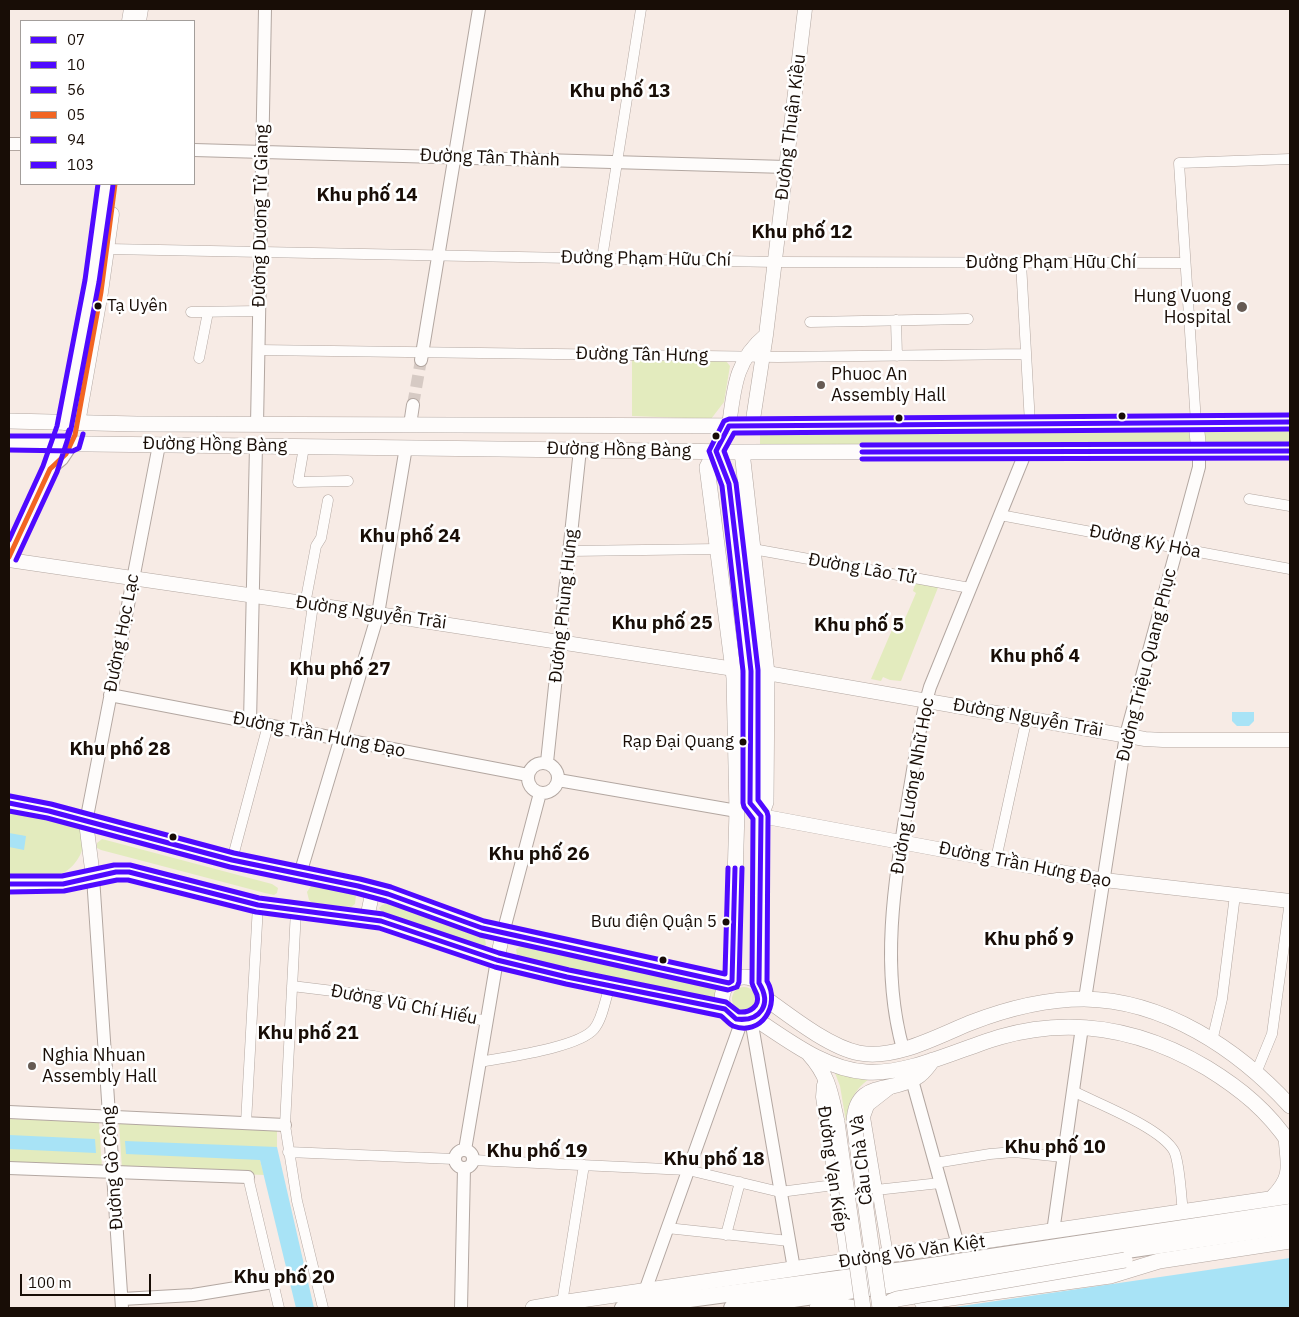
<!DOCTYPE html>
<meta charset="utf-8">
<style>
body{margin:0}
#map{position:relative;width:1299px;height:1317px;overflow:hidden;background:#f7ebe5;font-family:"IBM Plex Sans",sans-serif}
canvas{display:block}
.frame{position:absolute;inset:0;border:10px solid #180d06;pointer-events:none}
.legend{position:absolute;left:20px;top:20px;width:175px;height:165px;box-sizing:border-box;background:#fff;border:1px solid #a39e9b;margin:0;padding:6px 9px;list-style:none;font-size:15px;color:#180d06}
.legend li{display:flex;align-items:center;gap:10px;height:25px}
.legend b{width:25px;border:1px solid #a39e9b}
.scale{position:absolute;left:20px;top:1274px;width:131px;height:22px;box-sizing:border-box;border:2px solid #180d06;border-top:0;padding-left:6px;font-size:15px;line-height:18px;white-space:nowrap;color:#180d06;-webkit-text-stroke:4px #fff;paint-order:stroke}
</style>
<div id="map">
<canvas width="1299" height="1317"></canvas>
<div class="frame"></div>
<ul class="legend">
<li><b style="height:6px;background:#4f0aff"></b>07</li>
<li><b style="height:6px;background:#4f0aff"></b>10</li>
<li><b style="height:6px;background:#4f0aff"></b>56</li>
<li><b style="height:6px;background:#f26522"></b>05</li>
<li><b style="height:6px;background:#4f0aff"></b>94</li>
<li><b style="height:6px;background:#4f0aff"></b>103</li>
</ul>
<div class="scale">100 m</div>
</div>
<script>
const c = document.querySelector('canvas').getContext('2d');
c.lineJoin = 'round';
function fillPath(path, color) { c.fillStyle = color; c.fill(path, 'evenodd'); }
function strokePath(path, color, width, dash) { c.strokeStyle = color; c.lineWidth = width; c.lineCap = dash ? 'butt' : 'round'; c.setLineDash(dash || []); c.stroke(path); }
function drawText(font, color, halo, rows, align = 'center') {
  c.font = font + ' "IBM Plex Sans",sans-serif'; c.lineWidth = 5; c.setLineDash([]); c.textBaseline = 'middle'; c.strokeStyle = halo; c.fillStyle = color; for (const [text, x, y, turn = 0] of rows) {
    c.save(); c.translate(x, y); c.rotate((+turn || 0) * Math.PI / 180); c.textAlign = isNaN(turn) ? turn : align; if (halo) c.strokeText(text, 0, 0); c.fillText(text, 0, 0); c.restore();
  }
}
const green = new Path2D(`
 M632,359L726,361L730,366L724,402L711,419L632,416Z
 M1290,429V444L760,446V431Z
 M916,581L939,585L901,681L890,680L883,677L881,681L871,679L897,618L904,621L916,593L913,591Z
 M9,810C27,813 61,815 76,825C82,829 83,840 83,846C81,859 68,874 55,876C40,877 24,875 9,874Z
 M102,839L272,884L278,888L277,893L274,895L265,893L101,850L97,848V843Z
 M311,886L352,892L356,895L355,904L351,907L312,903L309,900L307,892Z
 M389,903L481,936L485,939L486,945L479,948L384,915L379,908L382,905Z
 M524,945L714,987L718,990L719,994L716,998L711,999L521,958L517,955L516,949Z
 M732 999a12 12 0 1 1 24 0a12 12 0 1 1-24 0Z
 M835,1073L869,1079C854,1090 847,1104 846,1122L840,1086Z
 M9,1119L99,1122L102,1168L9,1164Z
 M119,1123L277,1129V1147L260,1160L264,1175L122,1169Z`);
const water = new Path2D(`
 M1232,712H1254V721L1249,726H1237L1232,721Z
 M9,833L26,836L24,850L9,847Z
 M9,1135L95,1139L96,1153L9,1149Z
 M125,1141L277,1147L314,1308H296L260,1160L126,1154Z
 M1290,1258V1308H948Z`);
const tertiaryTunnel = new Path2D(`
 M413,405L421,360`);
const minor = new Path2D(`
 M108,249L775,262L1185,263
 M602,258L641,9
 M1021,263L1030,424
 M191,312L259,311
 M896,320L897,356
 M810,322L968,319
 M258,350L778,357L1026,354
 M199,358L208,312
 M1196,423L1179,163L1290,159
 M304,447L298,482L348,481
 M1249,499L1290,506
 M1000,515L1290,569
 M753,549L970,588
 M570,551L718,549
 M305,604L316,546L321,538L328,500
 M295,730L313,605
 M996,859L1027,717
 M232,860L268,725
 M296,910L285,1125L297,1201L323,1308
 M292,986L374,996L486,1021
 M1212,1041L1222,999L1235,895
 M480,1062C505,1057 578,1048 594,1029C603,1018 605,999 610,986
 M1256,1073L1272,1034L1290,901
 M825,1078L822,1085L821,1097L846,1262
 M1073,1091C1098,1104 1160,1127 1174,1151C1180,1163 1181,1198 1183,1212
 M246,1123L258,905
 M288,1152L454,1159
 M473,1160L688,1170L780,1192L834,1185
 M935,1163L990,1154L1014,1152L1063,1157
 M248,1177L279,1308
 M876,1190L940,1183
 M667,1228L789,1241
 M726,1235L740,1182
 M888,1255L865,1117L869,1106L892,1088
 M562,1303L584,1165`);
const tertiary = new Path2D(`
 M9,144H21
 M194,150L786,167
 M421,360L479,9
 M257,424L265,9
 M410,425L413,405
 M50,469L62,459L72,444
 M9,557L50,469L59,443
 M110,695L528,775
 M250,722L256,446
 M547,762L580,449
 M528 778a15 15 0 1 1 30 0a15 15 0 1 1-30 0Z
 M558,780L737,811
 M86,822L159,445
 M300,874L378,614L406,447
 M93,877L122,1308
 M503,933L540,793
 M1085,999L1126,735L1199,467V451
 M751,1019L794,1269
 M903,1049C879,963 896,874 910,788C916,754 920,720 930,687L1026,451
 M912,1080L958,1245
 M9,1112L285,1125
 M455 1159a9 9 0 1 1 18 0a9 9 0 1 1-18 0Z
 M465,1150L497,960
 M9,1168L248,1177
 M1053,1232L1082,1027
 M645,1291L742,1020
 M122,1299L193,1295L273,1282
 M461,1308L464,1168`);
const secondary = new Path2D(`
 M129,21L131,9
 M139,21L141,9
 M65,423L92,281L106,184
 M78,423L101,292L112,214
 M729,426C734,389 735,360 766,335
 M752,426L766,335L805,9
 M9,560L378,614L734,669
 M767,673L1145,739L1163,740H1290
 M9,803L49,811L108,828L232,860L358,886L388,894L482,928L503,933L729,983
 M761,816L1104,880L1290,901
 M86,822L93,877
 M9,884H63L116,872H129L258,905L381,921L497,960L567,977L725,1009
 M367,918L373,890
 M497,960L503,933`);
const primary = new Path2D(`
 M9,421L137,424L772,426L1290,422
 M1196,423L1199,451
 M729,426L707,467L734,678L737,811L732,981
 M9,443L742,452L1290,451
 M716,451L729,484L751,671L750,803L761,816
 M742,452L767,673L766,802L761,816L759,983
 M722 999a22 22 0 1 1 44 0a22 22 0 1 1-44 0Z
 M765,998C790,1016 829,1047 859,1053C895,1060 938,1036 970,1023C1006,1009 1046,999 1084,999C1164,1000 1238,1049 1290,1106
 M754,1018C788,1040 824,1069 866,1072C909,1075 959,1049 1000,1037C1073,1016 1143,1030 1207,1068C1241,1089 1268,1111 1290,1144
 M809,1054C829,1076 831,1095 837,1122
 M854,1123C855,1079 891,1094 917,1077C924,1073 928,1066 933,1060
 M1272,1198C1294,1176 1288,1166 1286,1137
 M922,1302L1110,1276L1159,1261L1290,1241
 M533,1308L567,1302L1290,1196
 M817,1308L840,1305L855,1308`);
const trunk = new Path2D(`
 M623,1308L911,1269L1290,1212
 M732,1308L1290,1226`);
const primaryBridge = new Path2D(`
 M837,1122L863,1308
 M854,1123L880,1308
 M884,1308L892,1301L897,1299L1125,1260`);
const bus1 = new Path2D(`
 M862,452L1290,451
 M9,803L49,811L232,860L358,886L388,894L482,928L729,983L732,981L735,868
 M9,884H63L116,872H129L258,905L381,921L497,960L567,977L725,1009L736,1019C761,1022 772,1004 759,983L761,816L750,803L751,671L729,484L716,451L729,426L1290,422`);
const bus2 = new Path2D(`
 M862,459L1290,458
 M9,811L47,818L230,867L356,893L386,901L480,935L728,990L737,987L739,982L742,868
 M9,892L64,891L117,880H128L256,912L379,928L495,967L566,984L721,1016C725,1019 729,1024 733,1026C761,1037 781,1005 767,981L768,816L767,812L758,800V670L736,483L724,451L734,433L1290,429`);
const bus3 = new Path2D(`
 M862,445L1290,444
 M10,796L51,804L234,853L360,879L391,887L484,921L725,974L728,868
 M9,876H62L114,865H130L259,898L383,914L499,953L569,970L726,1002L739,1012C750,1013 760,1006 757,995C755,990 753,987 752,983L753,819L744,807L743,803V671L722,486L709,451L724,421L729,419L1290,415`);
const bus4 = new Path2D(`
 M9,557L50,469L66,454L75,435L101,292L115,184`);
const bus5 = new Path2D(`
 M9,450L73,451L79,448L83,434
 M16,560L57,472L71,429L99,282L113,185`);
const bus6 = new Path2D(`
 M9,436H67L69,430
 M9,540L43,466L57,426L85,280L98,184`);
const markers = [
 [98,306,4.5,"#180d06"],
 [1242,307,6,"#665b54"],
 [821,385,5,"#665b54"],
 [1122,416,4.5,"#180d06"],
 [899,418,4.5,"#180d06"],
 [716,436,4.5,"#180d06"],
 [743,742,4.5,"#180d06"],
 [173,837,4.5,"#180d06"],
 [726,922,4.5,"#180d06"],
 [663,960,4.5,"#180d06"],
 [32,1066,5,"#665b54"]
];
const busNames = [
 ["Tạ Uyên",107,306,"left"],
 ["Rạp Đại Quang",734,742],
 ["Bưu điện Quận 5",717,922]
];
const streetNames = [
 ["Đường Thuận Kiều",791,127,-83],
 ["Đường Tân Thành",490,158,2],
 ["Đường Dương Tử Giang",261,216,-89],
 ["Đường Phạm Hữu Chí",646,259,1],
 ["Đường Phạm Hữu Chí",1051,263],
 ["Đường Tân Hưng",642,355,1],
 ["Đường Hồng Bàng",215,445,1],
 ["Đường Hồng Bàng",619,450,1],
 ["Đường Ký Hòa",1145,542,11],
 ["Đường Lão Tử",862,569,10],
 ["Đường Phùng Hưng",564,606,-84],
 ["Đường Nguyễn Trãi",371,613,8],
 ["Đường Học Lạc",122,633,-79],
 ["Đường Triệu Quang Phục",1147,665,-76],
 ["Đường Nguyễn Trãi",1028,718,10],
 ["Đường Trần Hưng Đạo",319,735,11],
 ["Đường Lương Nhữ Học",913,786,-80],
 ["Đường Trần Hưng Đạo",1025,865,11],
 ["Đường Vũ Chí Hiếu",404,1005,11],
 ["Cầu Chà Và",862,1160,-96],
 ["Đường Gò Công",113,1168,-94],
 ["Đường Vạn Kiếp",832,1169,82],
 ["Đường Võ Văn Kiệt",912,1252,-8]
];
const poiNames = [
 ["Hung Vuong",1231,297,"right"],
 ["Hospital",1231,318,"right"],
 ["Phuoc An",831,375],
 ["Assembly Hall",831,396],
 ["Nghia Nhuan",42,1056],
 ["Assembly Hall",42,1077]
];
const neighbourhoodNames = [
 ["Khu phố 13",620,92],
 ["Khu phố 14",367,196],
 ["Khu phố 12",802,233],
 ["Khu phố 24",410,537],
 ["Khu phố 25",662,624],
 ["Khu phố 5",859,626],
 ["Khu phố 4",1035,657],
 ["Khu phố 27",340,670],
 ["Khu phố 28",120,750],
 ["Khu phố 26",539,855],
 ["Khu phố 9",1029,940],
 ["Khu phố 21",308,1034],
 ["Khu phố 10",1055,1148],
 ["Khu phố 19",537,1152],
 ["Khu phố 18",714,1160],
 ["Khu phố 20",284,1278]
];
fillPath(green, '#e3ebbe');
fillPath(water, '#a8e3f6');
strokePath(tertiaryTunnel, '#d6cac4', 12, [12, 6]);
strokePath(minor, '#b3a7a1', 11);
strokePath(tertiary, '#b3a7a1', 14);
strokePath(secondary, '#b3a7a1', 15);
strokePath(primary, '#b3a7a1', 16);
strokePath(trunk, '#b3a7a1', 18);
strokePath(minor, '#fefcfb', 10);
strokePath(tertiary, '#fefcfb', 12);
strokePath(secondary, '#fefcfb', 14);
strokePath(primary, '#fefcfb', 15);
strokePath(trunk, '#fefcfb', 16);
strokePath(primaryBridge, '#b3a7a1', 16, []);
strokePath(primaryBridge, '#fefcfb', 15);
strokePath(bus1, '#4f0aff', 5);
strokePath(bus2, '#4f0aff', 5);
strokePath(bus3, '#4f0aff', 5);
strokePath(bus4, '#f26522', 5);
strokePath(bus5, '#4f0aff', 5);
strokePath(bus6, '#4f0aff', 5);
for (const [x, y, r, color] of markers) { const dot = new Path2D(); dot.arc(x, y, r, 0, 2 * Math.PI); c.fillStyle = color; c.fill(dot); strokePath(dot, '#fff', 2); }
drawText('17px', '#180d06', '#fff', busNames, 'right');
drawText('18px', '#180d06', '#fff', streetNames);
drawText('18px', '#180d06', '#fff', poiNames, 'left');
drawText('bold 19px', '#180d06', '#fff', neighbourhoodNames);
</script>
